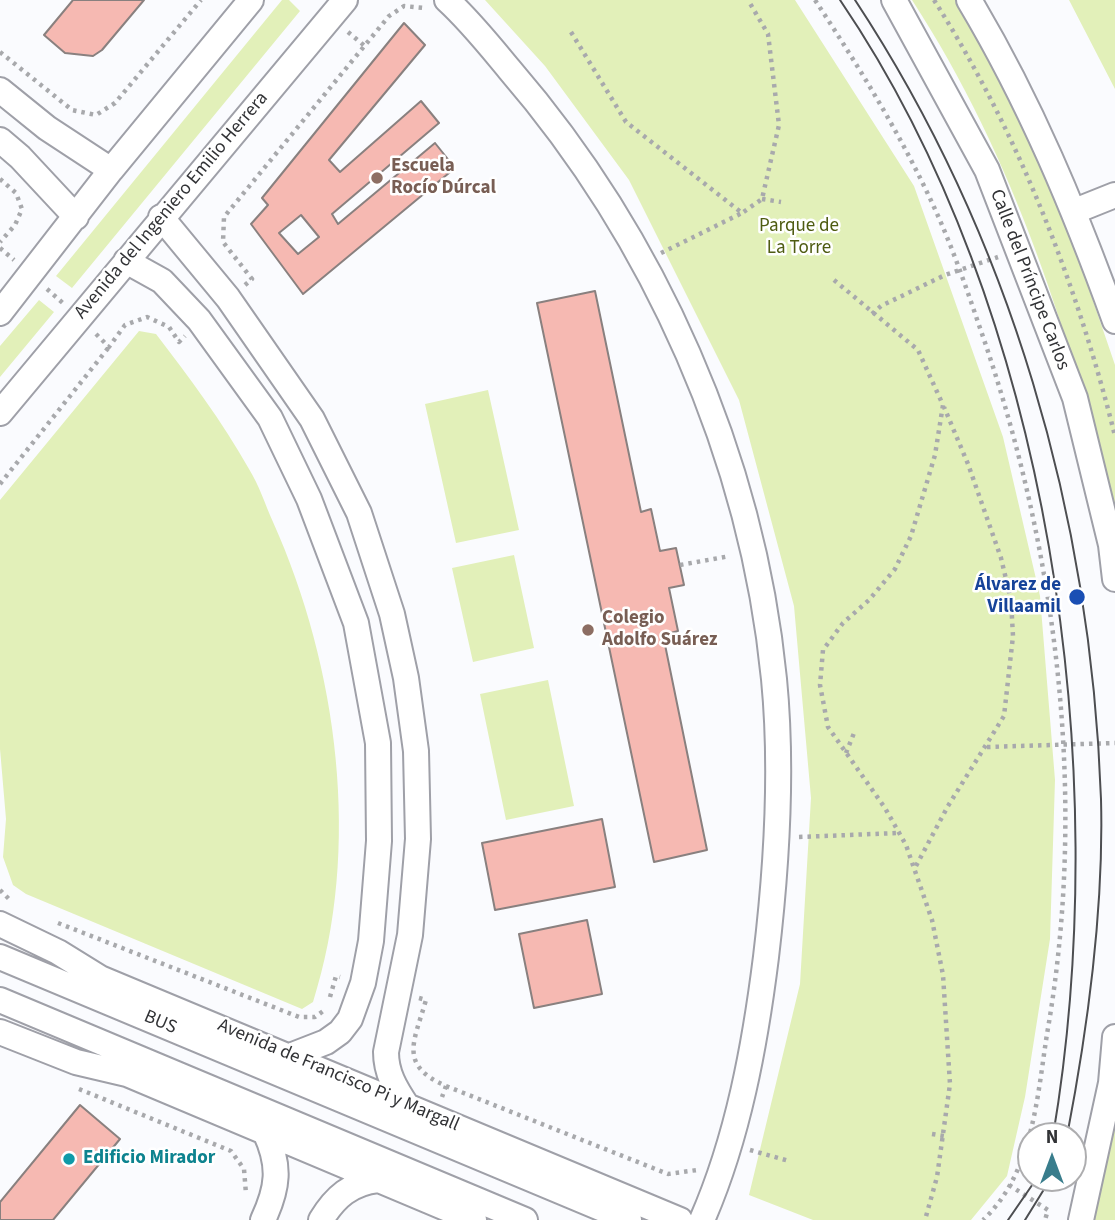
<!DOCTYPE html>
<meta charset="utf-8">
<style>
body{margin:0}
#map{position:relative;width:1115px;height:1220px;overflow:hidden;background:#fafbfe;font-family:"Source Sans 3",sans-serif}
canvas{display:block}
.north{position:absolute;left:1017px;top:1122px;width:70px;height:70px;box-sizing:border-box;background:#fff;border:2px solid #adadaf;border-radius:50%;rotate:0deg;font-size:19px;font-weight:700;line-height:28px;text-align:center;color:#323336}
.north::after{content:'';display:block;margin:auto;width:24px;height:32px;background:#397d8c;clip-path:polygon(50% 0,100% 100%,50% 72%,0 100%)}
</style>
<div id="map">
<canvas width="1115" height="1220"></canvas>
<div class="north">N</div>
</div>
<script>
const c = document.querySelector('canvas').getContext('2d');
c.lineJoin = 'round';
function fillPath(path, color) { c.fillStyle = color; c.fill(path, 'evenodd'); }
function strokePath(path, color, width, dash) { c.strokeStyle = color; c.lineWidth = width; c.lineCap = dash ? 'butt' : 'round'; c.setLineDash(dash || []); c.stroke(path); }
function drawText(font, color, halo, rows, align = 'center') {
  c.font = font + ' "Source Sans 3",sans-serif'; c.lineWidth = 5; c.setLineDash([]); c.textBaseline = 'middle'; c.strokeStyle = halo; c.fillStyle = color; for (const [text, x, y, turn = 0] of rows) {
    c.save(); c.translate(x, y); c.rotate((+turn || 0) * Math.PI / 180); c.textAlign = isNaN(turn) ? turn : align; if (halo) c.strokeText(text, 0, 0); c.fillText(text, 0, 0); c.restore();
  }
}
const green = new Path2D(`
 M282,0H289L300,11L72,288L56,276Z
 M485,0H795L914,186L1003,437L1040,596L1055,780L1050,939L1025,1097L1007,1176L971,1220H813L749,1195L800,984L811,798L794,606L739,400L629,180L545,66Z
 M912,0H957L1022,116L1072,239L1115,365V521C1072,339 1015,158 912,0Z
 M1069,0H1115V89Z
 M39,300L54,312L0,377V346Z
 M139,331L156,334C189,377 222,421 249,469C259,485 265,504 273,522C338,667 362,849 313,1002L302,1009L26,894L13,885L3,857L6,819L0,749V500Z
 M488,390L519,530L456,543L425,404Z
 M514,555L534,648L473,662L452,568Z
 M548,680L574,806L506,820L480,694Z
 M1115,1125V1220H1093L1094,1218Z`);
const building = new Path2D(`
 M73,0H144L102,50L93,56L65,53L44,35Z
 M404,23L425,45L329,160L340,172L421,101L439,123L332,214L338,224L435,143L455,168L303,294L251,224L268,205L262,198ZM301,215L319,237L298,254L279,233Z
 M595,291L641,512L651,509L660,551L676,548L684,585L669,588L678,631L663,635L707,850L654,862L537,303Z
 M602,819L615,887L495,910L482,843Z
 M587,920L602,994L534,1008L519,934Z
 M80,1105L120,1139L53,1220H0V1202Z`);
const path = new Path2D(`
 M815,0C859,67 901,135 934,207C952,246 966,287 980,328C1058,552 1088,800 1047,1034C1037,1098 1033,1173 983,1220
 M934,0C1018,132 1077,284 1115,436
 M348,32L366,47
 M571,32L626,122L742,213L762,199L779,125L768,34L748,0
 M0,52L72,110L96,115L115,103L201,0
 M0,179L16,193L22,209L15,225L0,242
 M762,199L781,202
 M0,248L14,260
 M661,253L742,213
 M834,280L918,350L943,405L935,455L911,536L895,569L869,600L843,623L823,650L820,685L828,727L885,808L906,845L932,920L943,975L950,1084L937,1177L925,1220
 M245,285L252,279L223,242L224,217L389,16L404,6L424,8
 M47,289L64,304
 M872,314L881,306L945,275L998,257
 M96,334L109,347L125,325L147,317L169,327L179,342L185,336
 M0,484L109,347
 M680,565L730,556
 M987,747L1115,743
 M846,753L854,733
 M799,837L898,833
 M916,866L948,806L1004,716L1013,636L1011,600L1001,558L968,464L944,407
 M0,890L12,902
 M58,923L299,1017H315L326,1009
 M330,997L336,976L340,977
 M419,998L426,1000C414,1042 398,1065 446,1086L442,1097
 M446,1086L668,1174L697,1170
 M79,1089L231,1151L244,1169L246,1194
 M932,1134L944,1136
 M750,1150L789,1161
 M1009,1185L1048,1210L1045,1220`);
const minor = new Path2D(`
 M447,0C470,21 489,45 509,69C655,238 752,456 774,679C783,771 777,865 766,957C755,1045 738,1138 702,1220
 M894,0L987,170L1075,398L1111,545L1115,579
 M969,0C1030,102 1075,210 1115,321
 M0,90L47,128L111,170
 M0,140L20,157L76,217
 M1075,211L1115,195
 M161,217L228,298L312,419L359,513L392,614L406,678L416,751L418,839L410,935L386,1052C386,1073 395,1088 407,1106
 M126,261L162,281L199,320L270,418L309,499L356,623L378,743L379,841L371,941L363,983L350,1019L340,1032L326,1042L290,1056
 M0,313L111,170L251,0
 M0,413L345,0
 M0,924L58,952L100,978L680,1220
 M0,957L629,1220
 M0,1000L525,1220
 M0,1032L76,1062L127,1074L474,1220
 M263,1220C278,1188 281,1166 265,1132
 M321,1220C335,1197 351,1183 378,1180
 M1081,1220L1111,1083L1115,1037`);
const tram = new Path2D(`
 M840,0C1051,310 1115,769 1053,1136
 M855,0C1011,237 1091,516 1101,799C1104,910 1088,1027 1067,1136
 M1008,1220L1037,1178
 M1025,1220L1051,1178`);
const markers = [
 [377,178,7,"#8d6e63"],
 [1077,597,9,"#1a4fb4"],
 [588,630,7,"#8d6e63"],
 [69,1159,7,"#0f9aa8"]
];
const educationNames = [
 ["Escuela",391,167],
 ["Rocío Dúrcal",391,189],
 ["Colegio",602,619],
 ["Adolfo Suárez",602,641]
];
const streetNames = [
 ["Avenida del Ingeniero Emilio Herrera",172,206,-50],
 ["Calle del Príncipe Carlos",1029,280,69],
 ["BUS",160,1023,23],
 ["Avenida de Francisco Pi y Margall",338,1076,23]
];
const parkNames = [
 ["Parque de",799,227],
 ["La Torre",799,249]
];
const transitNames = [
 ["Álvarez de",1061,586],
 ["Villaamil",1061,608]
];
const cultureNames = [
 ["Edificio Mirador",83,1159]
];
fillPath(green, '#e2f0b9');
fillPath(building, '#f6b9b2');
strokePath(building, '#89807f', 2);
strokePath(minor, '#9fa0a8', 28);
strokePath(path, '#a8a9ac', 4.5, [3.5, 5]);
strokePath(minor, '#fff', 24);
strokePath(tram, '#4d4e51', 2);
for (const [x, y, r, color] of markers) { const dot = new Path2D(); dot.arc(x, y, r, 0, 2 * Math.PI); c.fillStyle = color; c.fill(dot); strokePath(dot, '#fff', 2.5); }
drawText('bold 19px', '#785e54', '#fff', educationNames, 'left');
drawText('19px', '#323336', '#fff', streetNames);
drawText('19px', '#4f5c12', '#fff', parkNames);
drawText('bold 19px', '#164399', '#fff', transitNames, 'right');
drawText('bold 19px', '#0d838f', '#fff', cultureNames, 'left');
</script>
